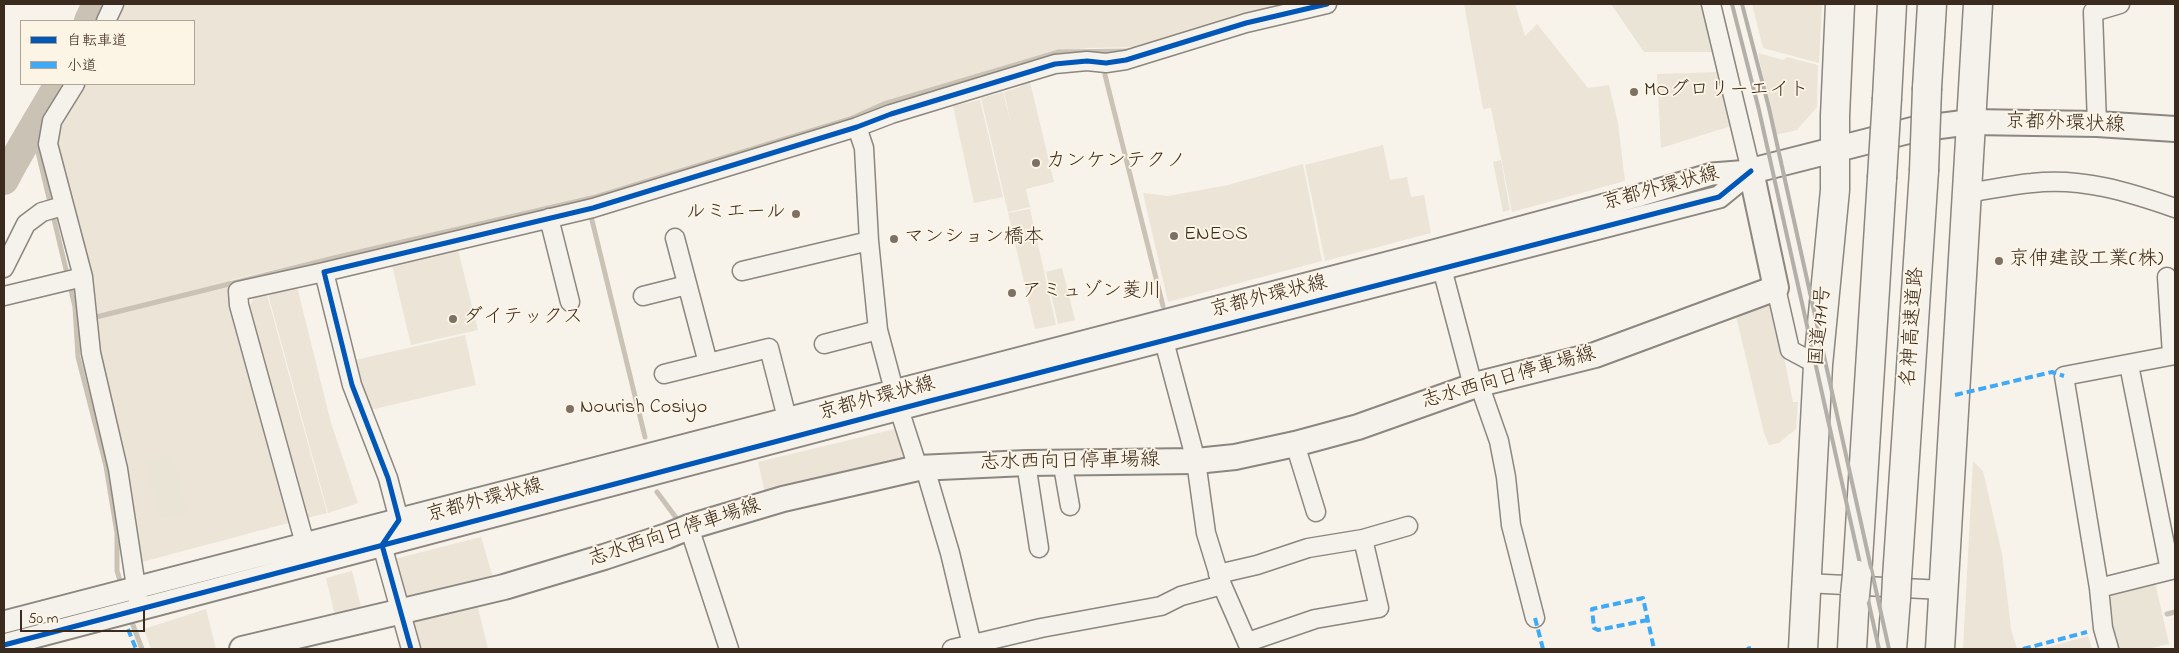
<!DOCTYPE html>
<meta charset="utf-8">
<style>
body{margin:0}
#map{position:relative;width:2179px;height:653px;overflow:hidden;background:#f7f3ea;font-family:"Indie Flower","Klee One",sans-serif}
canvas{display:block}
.frame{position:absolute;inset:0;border:5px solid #3b2a1e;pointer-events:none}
.legend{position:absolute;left:20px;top:20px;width:175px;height:65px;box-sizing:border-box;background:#fcf5e5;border:1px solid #afa495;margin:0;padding:6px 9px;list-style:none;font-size:15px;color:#3b2a1e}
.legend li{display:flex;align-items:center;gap:10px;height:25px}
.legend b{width:25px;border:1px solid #afa495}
.scale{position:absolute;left:20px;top:610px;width:125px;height:22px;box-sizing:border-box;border:2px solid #3b2a1e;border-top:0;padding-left:6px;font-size:15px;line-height:18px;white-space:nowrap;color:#3b2a1e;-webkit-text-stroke:4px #fcf5e5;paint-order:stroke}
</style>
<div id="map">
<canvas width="2179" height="653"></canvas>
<div class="frame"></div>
<ul class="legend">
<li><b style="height:6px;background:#0057b8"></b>自転車道</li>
<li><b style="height:6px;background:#3fa9f5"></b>小道</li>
</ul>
<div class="scale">50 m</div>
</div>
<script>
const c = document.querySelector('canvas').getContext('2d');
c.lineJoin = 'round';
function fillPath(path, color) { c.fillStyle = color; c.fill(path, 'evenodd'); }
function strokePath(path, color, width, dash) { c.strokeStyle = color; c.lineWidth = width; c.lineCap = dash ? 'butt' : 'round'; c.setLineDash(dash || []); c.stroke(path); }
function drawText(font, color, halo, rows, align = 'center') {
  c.font = font + ' "Indie Flower","Klee One",sans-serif'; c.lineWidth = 4; c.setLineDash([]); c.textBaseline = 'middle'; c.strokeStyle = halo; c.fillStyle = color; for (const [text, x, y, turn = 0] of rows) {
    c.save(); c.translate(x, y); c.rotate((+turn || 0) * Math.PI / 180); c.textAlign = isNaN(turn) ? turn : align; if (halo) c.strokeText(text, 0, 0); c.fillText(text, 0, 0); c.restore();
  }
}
const built = new Path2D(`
 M121,4H1282L1232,16L1135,47L1087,48L1053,52L894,100L849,118L594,196L230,280L292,522L142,562L127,460L100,349L94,284L56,140V132L82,84H194V21H113Z
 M1464,4H1515L1525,36L1537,24L1588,88L1609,85L1618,123L1625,181L1512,212L1491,108L1483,109Z
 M1752,4H1822L1819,63L1763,48Z
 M1758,53L1783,60L1787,57L1818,65L1817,107L1797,130L1776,135Z
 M1719,72L1731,126L1661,148L1657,74Z
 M1030,82L1054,182L1026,189L1030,207L1008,212L981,98L1003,92L1012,128L1004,92L1020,87L1024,83Z
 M980,100L1003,197L974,203L953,106Z
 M1383,145L1390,180L1407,177L1411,197L1424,195L1431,233L1325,261L1305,165Z
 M1303,164L1322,261L1168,302L1143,193L1168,196L1228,185Z
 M1030,209L1056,325L1035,329L1008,213Z
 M458,250L478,330L411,345L392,265Z
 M297,287L331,423L358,503L328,513L268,294Z
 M267,295L327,513L307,518L248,308L254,298Z
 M1772,297L1793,402H1798L1796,429L1779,443L1769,445L1764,433L1735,312Z
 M465,335L476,385L366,411L351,361Z
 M899,428L909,465L766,497L758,462Z
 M1973,461L1983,471L2002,554L2011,629L2017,649H1963Z
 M481,537L494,581L404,601L394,559Z
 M352,571L363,614L336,620L326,578Z
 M476,599L488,649H418L410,614Z
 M206,609L216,649H151L144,629Z
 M2088,636L2092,649H2041Z`);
const green = new Path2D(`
 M1611,4H1704L1715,52H1644Z
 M1501,160L1510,210L1503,212L1493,162Z
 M1062,268L1075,320L1058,324L1046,272Z
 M172,455L187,512L161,519L145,462Z
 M2155,582L2169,644L2147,649H2114L2104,602L2111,593Z`);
const stream = new Path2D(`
 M1105,75L1163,306
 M39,121L36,131V144L75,307L78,357L106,466L117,533V571L122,587
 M590,212L645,437
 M76,322L338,257L596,197L850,119L884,104L1059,52L1131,51
 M657,492L680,523
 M2167,614L2175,612
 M130,617L142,649`);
const river = new Path2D(`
 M89,21L97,4
 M4,180C21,147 41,116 59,84`);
const minor = new Path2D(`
 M1711,4L1751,171
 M106,21L114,4
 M75,84L52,121L48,144L83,277L91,353L118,469L138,600
 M2097,124L2093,12L2120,4
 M857,127L864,148L869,241L878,330L899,409L918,468L927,475L950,553L972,645
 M1967,193C1988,190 2010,185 2032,183C2081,177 2129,192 2175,208
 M549,218L570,302
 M675,238L708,363
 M1439,257L1473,386
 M4,268L26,224L42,212L63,206
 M742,271L869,241
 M2167,277L2172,355
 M1776,288L1790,350L1818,365
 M4,296L83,277
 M643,296L687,285
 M1164,329V341L1196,461L1206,533L1222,585L1250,649
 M824,344L878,330
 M2129,365L2170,570
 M664,374L769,348L787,418
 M1479,384L1499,441L1506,477L1511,525L1535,618
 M1295,444L1316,512
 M1026,463L1039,548
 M1065,463L1064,472L1070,506
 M689,527L729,649
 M1363,539L1408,526
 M305,544L239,305L238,291L324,272
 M1218,574L1257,565L1308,548L1363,539L1379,608L1315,619L1248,642
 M1806,583L1943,590
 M2099,588L2175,569
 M411,649L382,545L399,520L388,478L352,385L324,272L593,208L857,127L891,114L1055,64L1087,61L1106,63L1126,60L1246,23L1327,4
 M952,649L1041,628L1161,606L1181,596L1222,585
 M2109,649L2103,628L2099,588L2064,376L2175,355`);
const tertiary = new Path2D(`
 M4,622L1437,250L1641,195L1712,174L1751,171
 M4,645L926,402L1719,197L1751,171`);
const secondary = new Path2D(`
 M242,649L504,587L604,557L667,536L689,527L783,499L918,468L1026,463L1196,461L1235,457L1295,444L1358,427L1479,384L1595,355L1776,288L1751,171L1916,129L1971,122L2097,124L2175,129`);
const trunk = new Path2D(`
 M1803,649L1818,365L1835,190V116L1840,4
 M1940,649L1978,4`);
const motorway = new Path2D(`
 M1927,88L1932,4
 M1887,98L1892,4
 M1857,575L1882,178
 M1897,578L1924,171
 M1852,649L1855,595
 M1892,649L1896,598`);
const rail = new Path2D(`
 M1732,4L1759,110L1879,649
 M1742,4L1769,108L1889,649`);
const motorwayBridge = new Path2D(`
 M1924,171L1927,88
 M1882,178L1887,98
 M1855,595L1857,575
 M1896,598L1897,578`);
const quiet = new Path2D(`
 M1955,395L2052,372L2064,376
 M1535,618L1543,649
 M1648,620L1598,630L1594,628L1592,609L1643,598L1654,649
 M128,629L136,649
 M1747,649L1751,648
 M2023,649L2087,632`);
const cycleway = new Path2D(`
 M4,645L926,402L1719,197L1751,171
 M411,649L382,545L399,520L388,478L352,385L324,272L593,208L857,127L891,114L1055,64L1087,61L1106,63L1126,60L1246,23L1327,4`);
const markers = [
 [1634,92,5,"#7d7065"],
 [1036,163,5,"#7d7065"],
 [796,214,5,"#7d7065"],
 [1174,236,5,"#7d7065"],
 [894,239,5,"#7d7065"],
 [1999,261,5,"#7d7065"],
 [1012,293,5,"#7d7065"],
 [453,319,5,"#7d7065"],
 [570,409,5,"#7d7065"]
];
const poiNames = [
 ["MOグロリーエイト",1644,92],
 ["カンケンテクノ",1046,163],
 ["ルミエール",786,214,"right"],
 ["ENEOS",1184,236],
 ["マンション橋本",904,239],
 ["京伸建設工業(株)",2009,261],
 ["アミュゾン菱川",1022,293],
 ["ダイテックス",463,319],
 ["Nourish Cosiyo",580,409]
];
const streetNames = [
 ["京都外環状線",2065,125,2],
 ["京都外環状線",1661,190,-15],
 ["京都外環状線",1269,298,-14],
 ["国道171号",1822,326,-85],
 ["名神高速道路",1914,327,-86],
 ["志水西向日停車場線",1509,379,-16],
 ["京都外環状線",877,400,-15],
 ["志水西向日停車場線",1070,463,-1],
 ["京都外環状線",485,502,-15],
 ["志水西向日停車場線",675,534,-18]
];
fillPath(built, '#ebe4d7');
fillPath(green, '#eae4d7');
strokePath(stream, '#cac2b5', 5);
strokePath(river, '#cac2b5', 30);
strokePath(minor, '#8b867f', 21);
strokePath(tertiary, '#8b867f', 25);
strokePath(secondary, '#8b867f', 28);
strokePath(trunk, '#8b867f', 31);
strokePath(motorway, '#8b867f', 31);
strokePath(minor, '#f5f2ec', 18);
strokePath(tertiary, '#f5f2ec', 21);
strokePath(secondary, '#f5f2ec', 24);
strokePath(trunk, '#f5f2ec', 28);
strokePath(motorway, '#f5f2ec', 28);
strokePath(rail, '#b3afa9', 4);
strokePath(motorwayBridge, '#8b867f', 31, []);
strokePath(motorwayBridge, '#f5f2ec', 28);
strokePath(quiet, '#3fa9f5', 4, [8, 4]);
strokePath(cycleway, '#0057b8', 5);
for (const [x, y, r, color] of markers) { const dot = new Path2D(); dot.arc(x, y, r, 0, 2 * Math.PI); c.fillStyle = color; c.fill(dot); strokePath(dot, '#fcf5e5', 2); }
drawText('20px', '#3b2a1e', '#fcf5e5', poiNames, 'left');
drawText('20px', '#3b2a1e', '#fcf5e5', streetNames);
</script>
